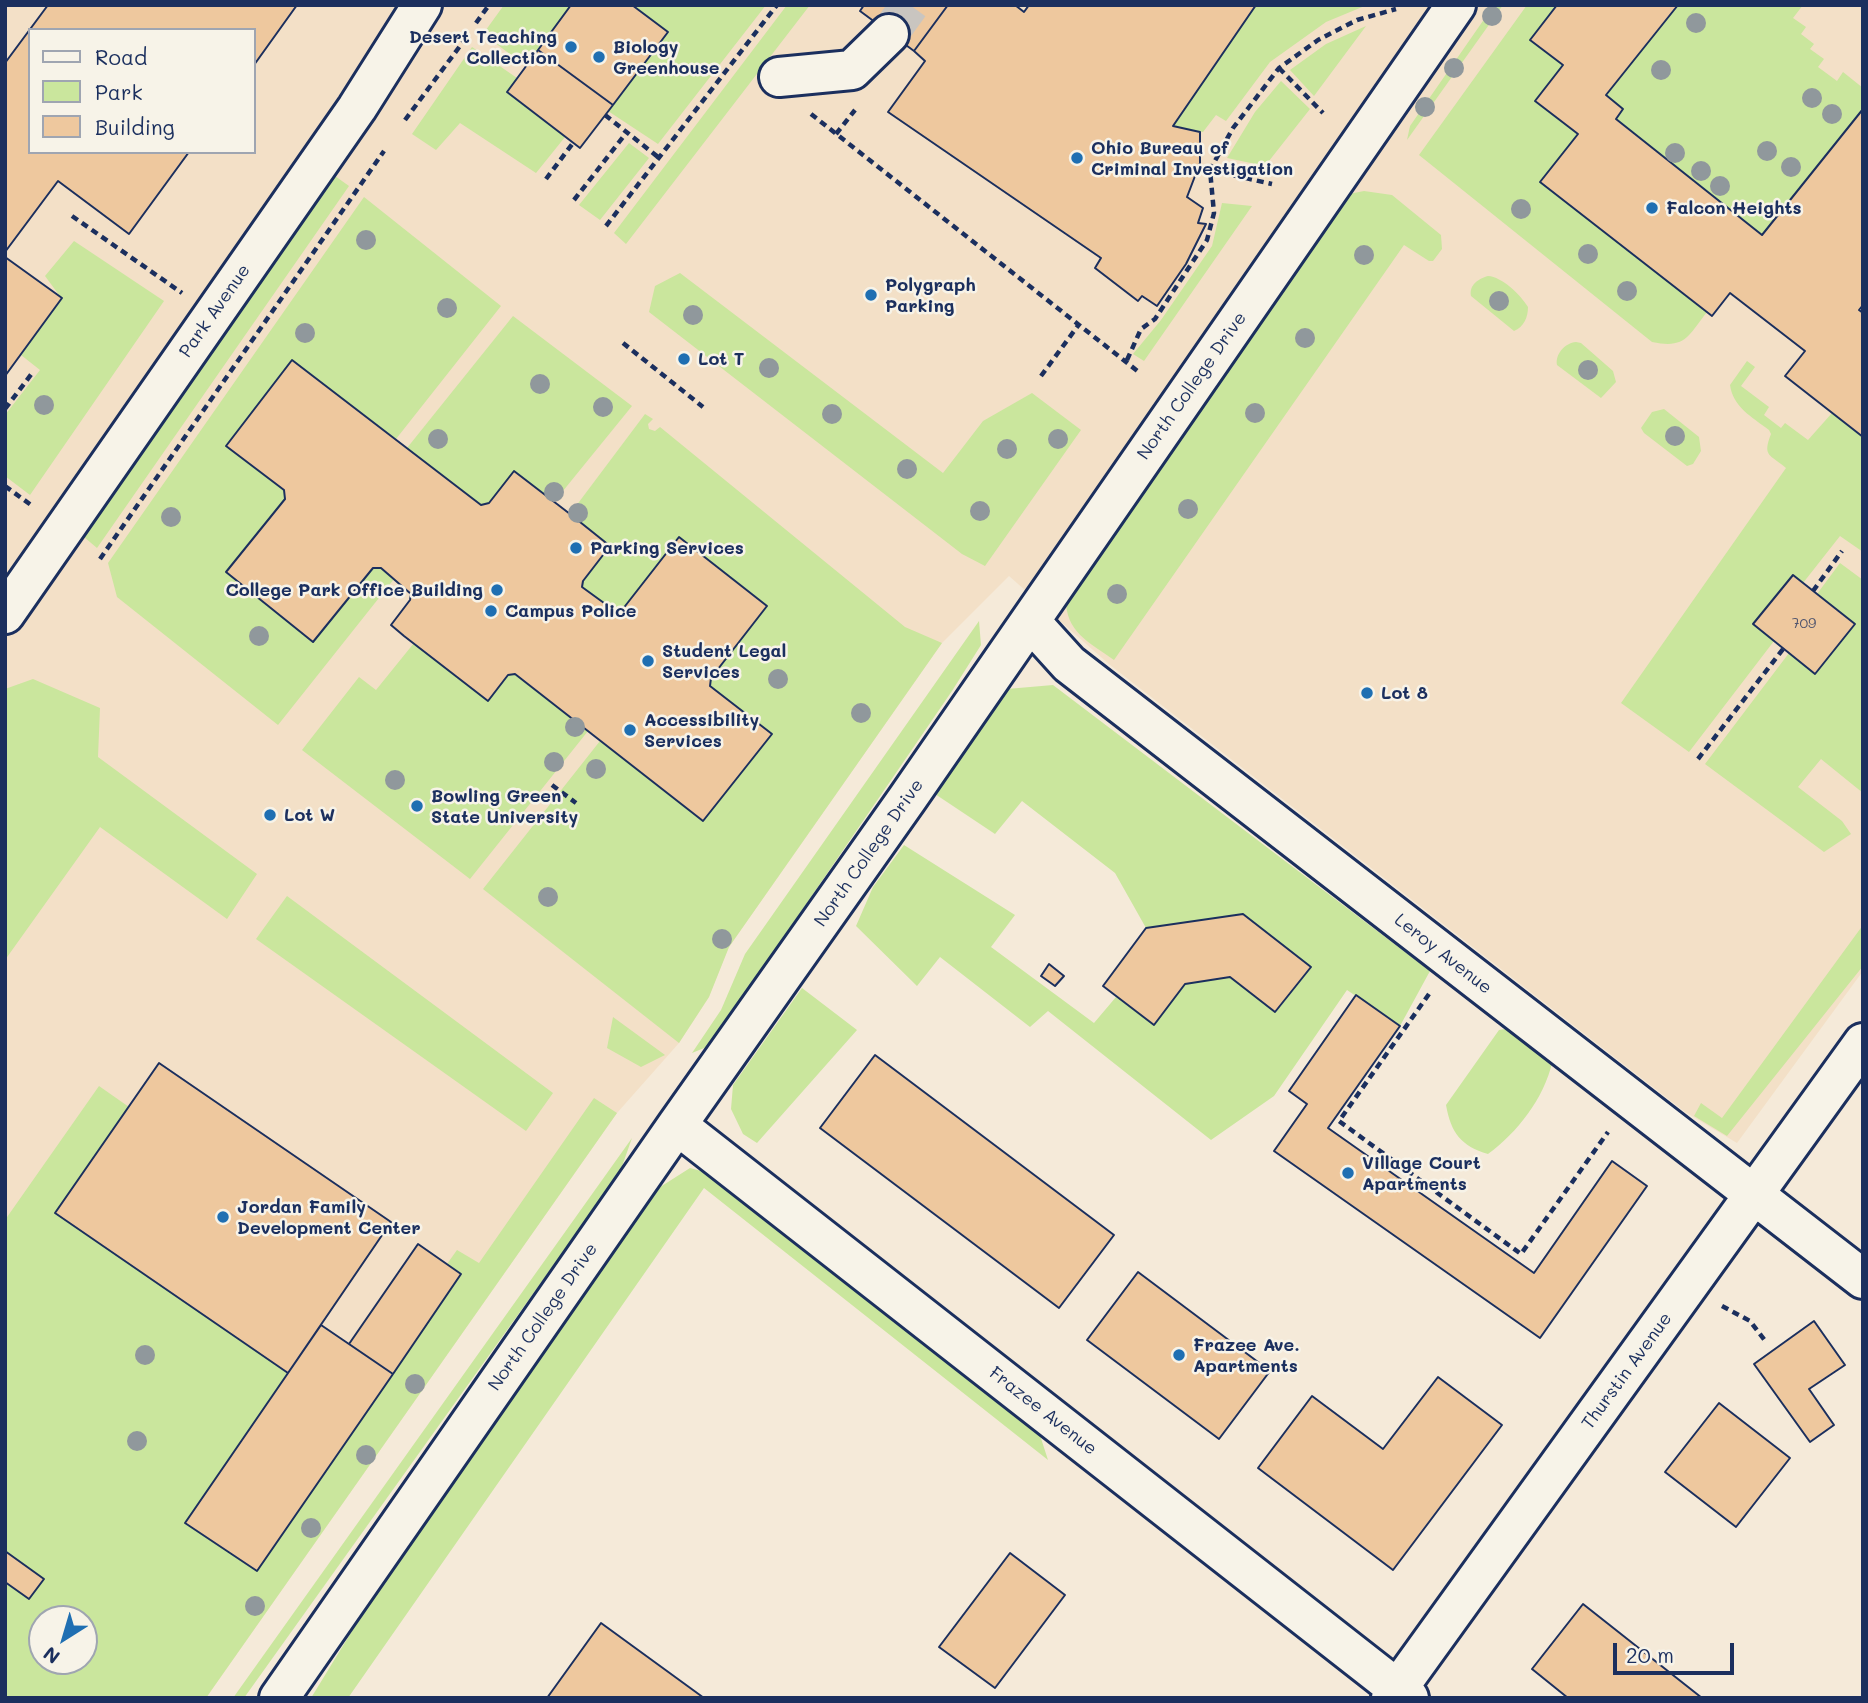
<!DOCTYPE html>
<style>
body{margin:0}
#map{position:relative;width:1868px;height:1703px;overflow:hidden;background:#f5ead9;font-family:Mali,sans-serif}
canvas{display:block}
.frame{position:absolute;inset:0;border:7px solid #1b2f5e;pointer-events:none}
.legend{position:absolute;left:28px;top:28px;width:228px;height:126px;box-sizing:border-box;background:#f7f3e8;border:2px solid #9fa5b1;margin:0;padding:9px 12px;list-style:none;font-size:21px;color:#1b2f5e}
.legend li{display:flex;align-items:center;gap:14px;height:35px}
.legend b{width:35px;border:2px solid #9fa5b1}
.north{position:absolute;left:28px;top:1605px;width:70px;height:70px;box-sizing:border-box;background:#f7f3e8;border:2px solid #9fa5b1;border-radius:50%;rotate:217deg;font-size:19px;font-weight:700;line-height:28px;text-align:center;color:#1b2f5e}
.north::after{content:'';display:block;margin:auto;width:24px;height:32px;background:#1f6fb2;clip-path:polygon(50% 0,100% 100%,50% 72%,0 100%)}
.scale{position:absolute;left:1613px;top:1643px;width:121px;height:32px;box-sizing:border-box;border:4px solid #1b2f5e;border-top:0;padding-left:9px;font-size:21px;line-height:24px;white-space:nowrap;color:#1b2f5e;-webkit-text-stroke:5px #f7f3e8;paint-order:stroke}
</style>
<div id="map">
<canvas width="1868" height="1703"></canvas>
<div class="frame"></div>
<ul class="legend">
<li><b style="height:9px;background:#f7f3e8"></b>Road</li>
<li><b style="height:19px;background:#cae69d"></b>Park</li>
<li><b style="height:19px;background:#eec89e"></b>Building</li>
</ul>
<div class="north">N</div>
<div class="scale">20 m</div>
</div>
<script>
const c = document.querySelector('canvas').getContext('2d');
c.lineJoin = 'round';
function fillPath(path, color) { c.fillStyle = color; c.fill(path, 'evenodd'); }
function strokePath(path, color, width, dash) { c.strokeStyle = color; c.lineWidth = width; c.lineCap = dash ? 'butt' : 'round'; c.setLineDash(dash || []); c.stroke(path); }
function drawText(font, color, halo, rows, align = 'center') {
  c.font = font + ' Mali,sans-serif'; c.lineWidth = 5; c.setLineDash([]); c.textBaseline = 'middle'; c.strokeStyle = halo; c.fillStyle = color; for (const [text, x, y, turn = 0] of rows) {
    c.save(); c.translate(x, y); c.rotate((+turn || 0) * Math.PI / 180); c.textAlign = isNaN(turn) ? turn : align; if (halo) c.strokeText(text, 0, 0); c.fillText(text, 0, 0); c.restore();
  }
}
const built = new Path2D(`
 M5,5H1863V971L1737,1143L1685,1112L1110,665L1009,576L942,643L729,947L709,997L679,1043L617,1113L206,1698H5ZM30,30H254V152H30ZM42,1619H84V1661H42Z`);
const green = new Path2D(`
 M504,5H571L526,66L483,34Z
 M632,5H766L658,144L608,111L668,32Z
 M787,5H810L626,244L614,233Z
 M1256,5H1367L1326,22L1270,62L1226,121L1216,115L1203,132L1173,126Z
 M1494,5H1503L1407,140L1410,126Z
 M1527,5H1557L1530,40L1563,65L1535,101L1578,134L1541,182L1707,312C1688,336 1686,349 1652,342L1419,155Z
 M1678,5H1803L1793,18L1806,27L1801,34L1814,44L1810,49L1824,59L1818,67L1837,81L1843,72L1863,88V109L1762,235L1616,119L1623,109L1606,95Z
 M1366,26L1314,96L1290,70L1326,44Z
 M472,47L517,78L507,92L565,137L536,173L460,123L436,150L412,134Z
 M1281,81L1310,109L1265,166L1227,158L1255,112Z
 M629,143L649,158L600,220L579,205Z
 M335,176L349,186L97,548L84,537Z
 M1364,191L1392,195L1441,235L1442,249L1433,261H1429L1404,245L1114,660C1089,642 1065,632 1066,598L1334,210L1349,194Z
 M364,197L501,306L396,439L292,360L227,446L284,490L285,499L226,572L313,642L373,568H381L394,579L278,725L117,597L108,563Z
 M1222,203L1252,206L1144,361L1133,354L1161,320L1212,246Z
 M74,241L164,301L30,495L5,476V415L40,370L21,355L62,299L45,276Z
 M680,273L943,473L983,421L1032,393L1081,430L985,566L962,554L649,312L655,286Z
 M1488,276C1502,277 1520,294 1528,307C1528,317 1524,327 1514,331L1471,296C1469,285 1478,279 1488,276Z
 M513,316L632,406L554,502L481,505L407,448Z
 M1576,342L1581,343L1613,371L1616,382L1601,398L1557,365C1555,354 1565,343 1576,342Z
 M1747,361L1755,367L1741,386L1769,407L1764,415L1781,428L1785,423L1808,440L1832,413L1863,437V552L1840,536L1803,583L1792,575L1753,624L1774,641L1689,752L1621,703L1786,468C1770,454 1762,457 1771,434L1769,430C1752,417 1733,407 1730,385Z
 M1664,409L1699,437L1701,451L1693,464L1687,466L1644,433L1641,428L1652,412Z
 M645,414L653,419L648,424L649,429L655,431L660,427L905,627L942,643L729,947L709,997L679,1043L483,889L600,741L703,821L771,734L710,686L711,678L767,605L680,538L622,610L615,611L582,587L583,581L570,514Z
 M1840,563L1863,580V793L1821,759L1798,787L1842,821L1851,834L1824,852L1705,764L1789,653L1815,673L1817,594Z
 M979,621L981,645L952,691L709,1046L692,1053L721,1010L745,954Z
 M414,643L508,675L515,674L588,731L470,879L302,750L359,677L376,690Z
 M33,679L100,708L98,757L257,874L227,919L100,827L5,960V689Z
 M1053,685L1430,971L1400,1026L1347,990L1274,1096L1211,1140L1048,1011L1030,1027L940,957L917,986L856,926L873,887L904,845L1015,915L991,947L1094,1023L1116,997L1154,1025L1185,984L1230,977L1276,1012L1311,967L1243,914L1146,928L1115,873L1022,801L995,834L932,792L1007,689Z
 M287,896L553,1093L526,1131L256,939Z
 M1863,925V966L1727,1136L1694,1116L1701,1103L1722,1118Z
 M802,988L857,1030L757,1143L743,1134L731,1109L733,1085Z
 M613,1017L665,1055L641,1067L607,1048Z
 M1511,1028L1552,1063C1544,1098 1517,1133 1488,1154C1461,1146 1451,1133 1446,1105L1499,1030Z
 M99,1086L129,1107L56,1213L288,1373L185,1523L257,1571L461,1275L447,1264L457,1250L479,1263L594,1098L617,1113L206,1698H5V1220ZM42,1619H84V1661H42Z
 M632,1138L620,1172L244,1698H233Z
 M690,1168L716,1175L1037,1426L1048,1460L704,1188L348,1698H311L385,1577L657,1189Z`);
const building = new Path2D(`
 M48,5H297L254,65V30H30V152H189L129,234L58,181L5,252V63Z
 M571,5H632L668,32L613,105L538,50Z
 M864,5H948L914,51L860,11Z
 M948,5H1015L1024,12L1029,5H1256L1173,126L1200,132V163L1187,197L1203,208L1198,223L1206,224L1186,264L1157,306L1142,296L1138,301L1095,268L1101,258L888,112L925,61L914,51Z
 M1557,5H1678L1606,95L1623,109L1616,119L1762,235L1863,109V305L1859,310L1863,313V437L1785,376L1805,351L1730,293L1712,316L1540,182L1578,134L1535,101L1563,65L1530,40Z
 M538,50L613,105L580,148L507,92Z
 M5,257L62,298L5,376Z
 M292,360L481,505L489,503L514,471L570,514L610,546L583,581L582,587L615,611L622,610L679,537L767,606L711,678L710,686L772,734L703,821L515,674L508,675L488,701L404,636L391,625L410,600L411,594L381,568H373L313,642L226,572L285,499L284,490L226,446Z
 M1793,575L1855,624L1815,674L1753,624Z
 M1243,914L1311,967L1275,1012L1230,977L1185,984L1154,1025L1103,986L1146,928Z
 M1049,964L1064,976L1055,986L1041,976Z
 M1356,995L1400,1026L1328,1128L1534,1273L1612,1161L1647,1186L1540,1338L1274,1151L1307,1104L1289,1091Z
 M875,1055L1114,1235L1059,1308L820,1128Z
 M159,1063L391,1222L288,1373L55,1213Z
 M418,1244L461,1274L393,1374L349,1344Z
 M1138,1272L1270,1371L1219,1439L1087,1340Z
 M1814,1321L1845,1365L1809,1389L1834,1425L1810,1442L1754,1364Z
 M321,1325L393,1374L257,1571L185,1523Z
 M1438,1377L1502,1425L1393,1570L1258,1468L1312,1396L1383,1449Z
 M1719,1403L1790,1458L1736,1527L1665,1472Z
 M5,1551L44,1579L29,1599L5,1582Z
 M1010,1553L1065,1595L995,1688L939,1647Z
 M1583,1604L1702,1698H1568L1532,1669Z
 M601,1623L704,1698H547Z`);
const minorTunnel = new Path2D(`
 M889,34L910,5`);
const path = new Path2D(`
 M476,23L489,5
 M1279,68L1323,113
 M811,114L1140,373
 M605,115L658,157
 M405,120L463,42
 M836,134L855,110
 M1210,170L1272,184
 M546,179L573,143
 M574,200L627,132
 M72,216L182,293
 M606,226L777,5
 M623,343L703,407
 M1127,360L1141,329L1155,319L1207,240L1214,213L1210,170L1233,128L1279,68L1318,40L1357,20L1396,9
 M1041,376L1080,323
 M5,409L33,372
 M5,486L31,505
 M100,559L384,151
 M1813,591L1842,551
 M1698,759L1783,649
 M552,785L576,803
 M1429,994L1339,1121L1521,1254L1608,1132
 M1722,1306L1750,1321L1766,1342`);
const minor = new Path2D(`
 M779,77L852,70L889,34
 M5,614L357,108L422,5
 M1030,621L1069,664L1863,1279
 M677,1125L1409,1698
 M279,1698L677,1125L907,799L1456,5
 M1391,1698L1863,1043`);
const trees = [
 [1492,16],
 [1696,23],
 [1454,68],
 [1661,70],
 [1812,98],
 [1425,107],
 [1832,114],
 [1767,151],
 [1675,153],
 [1791,167],
 [1701,171],
 [1720,186],
 [1521,209],
 [366,240],
 [1588,254],
 [1364,255],
 [1627,291],
 [1499,301],
 [447,308],
 [693,315],
 [305,333],
 [1305,338],
 [769,368],
 [1588,370],
 [540,384],
 [44,405],
 [603,407],
 [1255,413],
 [832,414],
 [1675,436],
 [438,439],
 [1058,439],
 [1007,449],
 [907,469],
 [554,492],
 [1188,509],
 [980,511],
 [578,513],
 [171,517],
 [1117,594],
 [259,636],
 [778,679],
 [861,713],
 [575,727],
 [554,762],
 [596,769],
 [395,780],
 [548,897],
 [722,939],
 [145,1355],
 [415,1384],
 [137,1441],
 [366,1455],
 [311,1528],
 [255,1606]
];
const markers = [
 [571,47,7,"#1f6fb2"],
 [599,57,7,"#1f6fb2"],
 [1077,158,7,"#1f6fb2"],
 [1652,208,7,"#1f6fb2"],
 [871,295,7,"#1f6fb2"],
 [684,359,7,"#1f6fb2"],
 [576,548,7,"#1f6fb2"],
 [497,590,7,"#1f6fb2"],
 [491,611,7,"#1f6fb2"],
 [648,661,7,"#1f6fb2"],
 [1367,693,7,"#1f6fb2"],
 [630,730,7,"#1f6fb2"],
 [417,806,7,"#1f6fb2"],
 [270,815,7,"#1f6fb2"],
 [1348,1173,7,"#1f6fb2"],
 [223,1217,7,"#1f6fb2"],
 [1179,1355,7,"#1f6fb2"]
];
const numberNames = [
 ["709",1804,624]
];
const poiNames = [
 ["Desert Teaching",557,37,"right"],
 ["Collection",557,58,"right"],
 ["Biology",613,47],
 ["Greenhouse",613,68],
 ["Ohio Bureau of",1091,148],
 ["Criminal Investigation",1091,169],
 ["Falcon Heights",1666,208],
 ["Polygraph",885,285],
 ["Parking",885,306],
 ["Lot T",698,359],
 ["Parking Services",590,548],
 ["College Park Office Building",483,590,"right"],
 ["Campus Police",505,611],
 ["Student Legal",662,651],
 ["Services",662,672],
 ["Lot 8",1381,693],
 ["Accessibility",644,720],
 ["Services",644,741],
 ["Bowling Green",431,796],
 ["State University",431,817],
 ["Lot W",284,815],
 ["Village Court",1362,1163],
 ["Apartments",1362,1184],
 ["Jordan Family",237,1207],
 ["Development Center",237,1228],
 ["Frazee Ave.",1193,1345],
 ["Apartments",1193,1366]
];
const streetNames = [
 ["Park Avenue",215,311,-55],
 ["North College Drive",1192,386,-55],
 ["North College Drive",869,853,-55],
 ["Leroy Avenue",1443,954,38],
 ["North College Drive",543,1317,-55],
 ["Thurstin Avenue",1627,1371,-54],
 ["Frazee Avenue",1043,1411,38]
];
fillPath(built, '#f3e0c7');
fillPath(green, '#cae69d');
fillPath(building, '#eec89e');
strokePath(building, '#1b2f5e', 2);
strokePath(minorTunnel, '#c9c5c0', 38, [38, 19]);
strokePath(minor, '#1b2f5e', 44);
strokePath(path, '#1b2f5e', 4.5, [7, 5]);
strokePath(minor, '#f7f3e8', 38);
c.fillStyle = '#90989c';
for (const [x, y] of trees) { c.beginPath(); c.arc(x, y, 10, 0, 2 * Math.PI); c.fill(); }
for (const [x, y, r, color] of markers) { const dot = new Path2D(); dot.arc(x, y, r, 0, 2 * Math.PI); c.fillStyle = color; c.fill(dot); strokePath(dot, '#f7f3e8', 2.5); }
drawText('14px', '#50556e', null, numberNames);
drawText('bold 18px', '#1b2f5e', '#f7f3e8', poiNames, 'left');
drawText('18px', '#1b2f5e', '#f7f3e8', streetNames);
</script>
